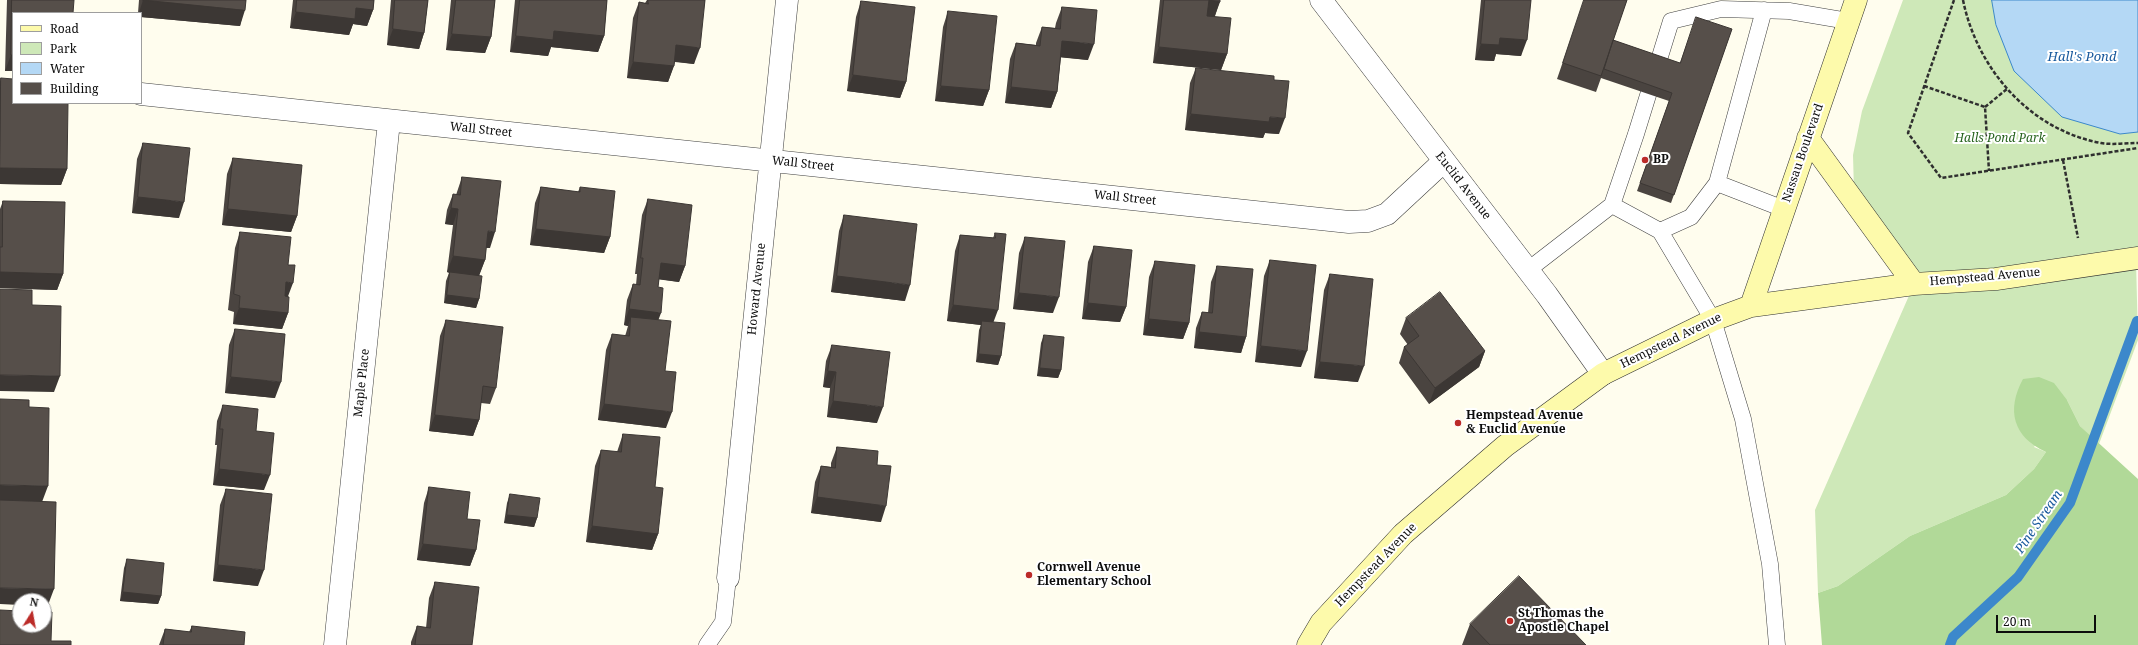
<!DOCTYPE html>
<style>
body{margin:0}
#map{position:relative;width:2138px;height:645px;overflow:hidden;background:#fffdee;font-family:"Noto Serif",serif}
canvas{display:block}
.legend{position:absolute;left:12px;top:12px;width:130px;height:92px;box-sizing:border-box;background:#fff;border:1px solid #9e9e9e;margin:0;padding:5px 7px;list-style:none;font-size:12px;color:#0d0d0d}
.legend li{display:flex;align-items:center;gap:8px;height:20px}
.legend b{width:20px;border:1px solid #9e9e9e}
.north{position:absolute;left:12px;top:593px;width:40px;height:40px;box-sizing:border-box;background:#fff;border:1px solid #9e9e9e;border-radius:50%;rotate:11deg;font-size:11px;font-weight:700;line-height:16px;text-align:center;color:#0d0d0d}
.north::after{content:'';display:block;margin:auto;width:14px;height:18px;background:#bb2b28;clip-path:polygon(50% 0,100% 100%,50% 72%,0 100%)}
.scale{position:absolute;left:1996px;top:615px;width:100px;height:18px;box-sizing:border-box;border:2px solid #0d0d0d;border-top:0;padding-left:5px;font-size:12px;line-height:14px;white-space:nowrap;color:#0d0d0d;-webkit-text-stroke:3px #fff;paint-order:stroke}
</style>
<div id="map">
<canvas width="2138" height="645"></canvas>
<ul class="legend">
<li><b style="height:5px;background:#fdfaab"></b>Road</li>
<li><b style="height:11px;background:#cee8b8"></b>Park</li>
<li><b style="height:11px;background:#b4d8f5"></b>Water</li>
<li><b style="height:11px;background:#564f4a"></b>Building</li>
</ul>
<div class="north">N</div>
<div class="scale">20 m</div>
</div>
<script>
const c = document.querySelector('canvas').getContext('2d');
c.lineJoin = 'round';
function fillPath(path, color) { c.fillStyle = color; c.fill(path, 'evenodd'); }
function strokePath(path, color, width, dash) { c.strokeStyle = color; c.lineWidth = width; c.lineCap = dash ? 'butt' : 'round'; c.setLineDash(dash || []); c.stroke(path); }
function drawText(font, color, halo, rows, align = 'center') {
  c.font = font + ' "Noto Serif",serif'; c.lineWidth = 4; c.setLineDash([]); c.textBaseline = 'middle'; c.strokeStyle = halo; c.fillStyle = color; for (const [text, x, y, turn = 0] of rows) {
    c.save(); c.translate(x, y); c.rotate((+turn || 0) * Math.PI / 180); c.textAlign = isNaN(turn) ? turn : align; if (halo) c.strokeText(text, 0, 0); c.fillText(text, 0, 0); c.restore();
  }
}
const green = new Path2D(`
 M1903,0H2138V261H2136L2138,340L2099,444L2080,426L2067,400L2034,447L2046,452L2034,469L2006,495L1910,536L1838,586L1818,593L1815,510L1915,282L1854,191L1853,155L1862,111Z`);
const forest = new Path2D(`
 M2039,377L2054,383L2067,400L2080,426L2138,479V645H1822L1818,593L1838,586L1910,536L2006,495L2034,469L2046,452C2013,437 2006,410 2023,379Z`);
const water = new Path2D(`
 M1992,0H2138V132L2120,134L2062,117L2014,71L1996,25Z`);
const stream = new Path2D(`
 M1950,645L1953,637L2018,577L2070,503L2137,321`);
const path = new Path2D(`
 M1954,0L1908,133L1941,178L2138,148
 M1963,0C1977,69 2030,130 2101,143C2113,145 2126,143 2138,143
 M1924,86L1985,107L1989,171
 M1985,107L2007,89
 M2063,160L2078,238`);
const lane = new Path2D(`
 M1717,183L1764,10
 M1612,205L1660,231L1713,320L1743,419L1770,564L1777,645
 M1660,231L1691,217L1717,183L1784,209
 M1528,270L1612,205L1636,134L1671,21L1721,9L1789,11L1848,21
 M707,645L723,622L728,578`);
const street = new Path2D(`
 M1321,0L1547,295L1603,374
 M141,94L1349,222L1368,221L1387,214L1444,161
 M728,578L787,0
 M335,645L389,121`);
const secondary = new Path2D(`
 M1808,138L1914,284
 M1751,306L1856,0
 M1308,645L1321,623L1403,534L1505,446L1603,374L1713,320L1751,306L1914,284L1996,279L2138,258`);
const wall = new Path2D(`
 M7,0H74L13,71H5Z
 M139,0H246L240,26L141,17V13H138Z
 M293,0H374L373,10L367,26L353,24L349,35L290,28Z
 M391,0H428L424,33L419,49L387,45Z
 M451,0H495L491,37L485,53L446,50Z
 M515,0H607L604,36L598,52L551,47L548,56L510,52Z
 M647,0H705L694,64L675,62L668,82L627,78L633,18L639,2L645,3Z
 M1160,0H1220L1215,16L1227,54L1221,70L1153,63Z
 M1481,0H1531L1521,56L1496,54L1494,61L1475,60Z
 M1584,0H1627L1613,40L1679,63L1732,29L1671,203L1637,191L1669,101L1601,78L1596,92L1557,79Z
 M861,1L906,82L900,98L847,91L856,17Z
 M1062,7L1088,60L1061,57L1057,92L1051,108L1005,103L1010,59L1016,43L1036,45V43L1042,27L1055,28L1056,23Z
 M948,11L989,90L983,106L935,101L943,27Z
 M1196,68L1279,134L1265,133L1263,138L1185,130L1190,83Z
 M1,78L67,169L61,185L0,184V82Z
 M143,143L179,218L132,213L137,159Z
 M233,158L297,216L291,232L222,225L227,174Z
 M462,177L490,248H486L485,260L479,275V299L476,308L444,303L446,281L449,273L447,272L453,225L445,224L447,210L453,194L456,195Z
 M541,187L578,192L580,187L610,237L604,253L530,245L535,203Z
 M648,199L685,266L679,282L659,279L658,287V320L665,371L666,428L598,420L606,350L612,334L625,336L626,333L628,326L624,325L627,300L633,284L636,285L637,274H635L642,215Z
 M3,201L63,274L57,290L0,288V209Z
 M844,215L905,301L831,292L839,231Z
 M240,232L288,265V313L282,329L233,324L234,312L228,310L235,248Z
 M995,233L993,322L1001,356L998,365L976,362L979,330L981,325L947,321L955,251L960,235L993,238Z
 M1025,237L1053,313L1013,309L1019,253Z
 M1094,246L1126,307L1120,322L1082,319L1088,262Z
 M1270,260L1301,367L1255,362L1264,276Z
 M1155,261L1189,323L1183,339L1143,335L1149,277Z
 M1217,266L1246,337L1241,353L1194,348L1196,328L1202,312L1208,313L1211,282Z
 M1330,274L1358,382L1314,378L1324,290Z
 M1406,318L1485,351L1479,367L1429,404L1399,363L1404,347L1408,345L1400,334Z
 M446,320L496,388L490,404L481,403L479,420L473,436L429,431L440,336Z
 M235,329L275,398L225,393L229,345Z
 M1044,335L1061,370L1058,378L1037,376L1041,343Z
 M832,345L877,423L827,417L830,388L823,387L826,361Z
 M223,405L256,431L264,490L213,485L217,445H215L217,421Z
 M623,434L655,487L658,534L652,550L586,542L595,466L601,450L617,452Z
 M837,447L877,465L881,522L811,513L815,482L821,466L831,467V463Z
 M429,487L467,519L476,550L470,566L417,560L424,503Z
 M226,489L258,586L213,581L220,505Z
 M510,494L537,518L534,527L504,523L507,503Z
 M127,559L161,596L158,604L120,601L124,568Z
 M435,582L472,645H411V642L417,626L426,628L429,598Z
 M1470,624L1586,645H1462Z
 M192,626L244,645H159L165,629L189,632Z`);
const shadedWall = new Path2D(`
 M143,0L245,10L240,26L141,17V13H139Z
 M1209,0L1220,2L1214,18L1203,16Z
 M356,8L373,10L367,26L353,24L349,35L290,28L296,12Z
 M393,29L424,33L419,49L387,45Z
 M554,31L604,36L598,52L551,47L548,56L510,52L516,36Z
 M452,34L491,37L485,53L446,50Z
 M1500,38L1527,40L1521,56L1496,54L1494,61L1475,60L1481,44Z
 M1062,41L1094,44L1088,60L1057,57Z
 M676,45L700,48L694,64L671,61Z
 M1159,47L1227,54L1221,70L1153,63Z
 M11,55H13V71H5Z
 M633,62L674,66L668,82L627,78Z
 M853,75L906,82L900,98L847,91Z
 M941,86L989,90L983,106L935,101Z
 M1011,87L1057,92L1051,108L1005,103Z
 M1191,114L1270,117L1285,118L1279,134L1265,133L1263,138L1185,130Z
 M0,168L67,169L61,185L0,184Z
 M138,197L184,202L179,218L132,213Z
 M451,208L458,209L453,225L445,224Z
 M228,209L297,216L291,232L222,225Z
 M536,229L610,237L604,253L530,245Z
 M488,231L495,232L490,248L482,247Z
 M453,256L485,260L479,276L447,272Z
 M661,263L685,266L679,282L656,279Z
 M0,272L63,274L57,290L0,288Z
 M837,276L910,285L905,301L831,292Z
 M286,282L293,283L287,299L281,298Z
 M1019,293L1059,297L1053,313L1013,309Z
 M447,295L479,299L476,308L444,303Z
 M1088,303L1126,307L1120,322L1082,319Z
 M953,305L998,310L992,326L982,321L981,325L947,321Z
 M239,308L288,313L282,329L233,324Z
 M629,309L661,313L655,329L631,317L628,326L624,325Z
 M1149,319L1189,323L1183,339L1143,335Z
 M1199,332L1246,337L1241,353L1194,348Z
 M1261,346L1307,351L1301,367L1255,362Z
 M1485,351L1479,367L1429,404L1435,388Z
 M979,354L1001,356L998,365L976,362Z
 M1320,362L1364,366L1358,382L1314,378Z
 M1040,368L1061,370L1058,378L1037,376Z
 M828,371L836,372L830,388L823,387Z
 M0,375L60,376L54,392L0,391Z
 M231,377L281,382L275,398L225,393Z
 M833,401L883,407L877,423L827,417Z
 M604,404L672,412L666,428L598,420Z
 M435,415L479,420L473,436L429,431Z
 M219,469L270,475L264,490L213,485Z
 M0,485L48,486L42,502L0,501Z
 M817,497L886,506L881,522L811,513Z
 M507,515L537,518L534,527L504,523Z
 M592,526L658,534L652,550L586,542Z
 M423,544L476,550L470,566L417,560Z
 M218,565L264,570L258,586L213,581Z
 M0,588L54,589L48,605H44V601H20V605L0,604Z
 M123,592L161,596L158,604L120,601Z`);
const building = new Path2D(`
 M12,0H74L73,13H13V55H11Z
 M143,0H246L245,10Z
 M297,0H374L373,10L356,8L355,19L296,12Z
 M395,0H428L424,33L393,29Z
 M456,0H495L491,37L452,34Z
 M520,0H607L604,36L554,31L553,40L516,36Z
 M648,0H705L700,48L676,45L674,66L633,62L639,2L648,4Z
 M1164,0H1220V2L1209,0L1207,16L1231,18L1227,54L1159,47Z
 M1485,0H1531L1527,40L1500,38L1499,45L1481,44Z
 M1584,0H1627L1601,76L1563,63Z
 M861,1L915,7L906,82L853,75Z
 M1062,7L1097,10L1094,44L1062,41L1057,92L1011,87L1016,43L1040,46L1042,27L1060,29Z
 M948,11L997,16L989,90L941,86Z
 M1696,17L1732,29L1674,195L1640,183L1672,93L1604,69L1613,40L1680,63Z
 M1196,68L1274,76V80L1289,81L1285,118L1270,117L1269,122L1191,114Z
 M1,78L13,79V103H68L67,169L0,168Z
 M143,143L190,148L184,202L138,197Z
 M233,158L302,165L297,216L228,209Z
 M462,177L501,181L495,232L488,231L485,260L453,256L458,209L451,208L453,194L460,195Z
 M541,187L580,192V187L615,191L610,237L536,229Z
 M648,199L692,205L685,266L661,263L658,287L663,288L661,313L629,309L633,284L640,285L643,258H641Z
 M3,201L65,202L63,274L0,272V247H2Z
 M844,215L917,224L910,285L837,276Z
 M240,232L291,237L288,265H295L293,283L286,282L285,296L289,297L288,313L239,308L240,296L234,294Z
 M995,233L1006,234L998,310L953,305L960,235L995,238Z
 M1025,237L1065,241L1059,297L1019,293Z
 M1094,246L1132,250L1126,307L1088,303Z
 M1270,260L1316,265L1307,351L1261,346Z
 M1155,261L1195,265L1189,323L1149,319Z
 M1217,266L1253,269L1246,337L1199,332L1202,312L1212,313Z
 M450,272L482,276L479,299L447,295Z
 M1330,274L1373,279L1364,366L1320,362Z
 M0,289L32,290V305L61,306L60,376L0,375Z
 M1440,292L1485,351L1435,388L1404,347L1419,336L1406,318Z
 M631,317L671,321L665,371L676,372L672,412L604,404L612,334L629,336Z
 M446,320L503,327L496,388L483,386L479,420L435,415Z
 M982,321L1005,323L1001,356L979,354Z
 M235,329L285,334L281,382L231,377Z
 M1044,335L1064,337L1061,370L1040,368Z
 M832,345L890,352L883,407L833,401L836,372L828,371Z
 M0,399L29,400V407L49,408L48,486L0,485Z
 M223,405L258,409L256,431L274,433L270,475L219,469L223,429H220Z
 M623,434L660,437L655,487L663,488L658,534L592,526L601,450L621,452Z
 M837,447L878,451L877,465L891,466L886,506L817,497L821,466L835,468Z
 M429,487L470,492L467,519L480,520L476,550L423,544Z
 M226,489L272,494L264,570L218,565Z
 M510,494L540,498L537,518L507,515Z
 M0,500L56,502L54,589L0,588Z
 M127,559L164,563L161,596L123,592Z
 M1519,576L1586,645H1490L1470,624Z
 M435,582L479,587L472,645H415L417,626L430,628Z
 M0,610L20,611V625H44V611L52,612L51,641H71V645H0Z
 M192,626L245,632L244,645H163L165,629L191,632Z`);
const markers = [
 [1645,160,4,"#bb2b28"],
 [1458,423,4,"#bb2b28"],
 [1029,575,4,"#bb2b28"],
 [1510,621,4,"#bb2b28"]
];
const streetNames = [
 ["Wall Street",481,130,6],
 ["Nassau Boulevard",1803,153,-71],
 ["Wall Street",803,164,6],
 ["Euclid Avenue",1463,186,52],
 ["Wall Street",1125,198,6],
 ["Hempstead Avenue",1985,277,-5],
 ["Howard Avenue",757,289,-84],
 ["Hempstead Avenue",1671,341,-26],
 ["Maple Place",362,383,-84],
 ["Hempstead Avenue",1376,565,-46]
];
const parkNames = [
 ["Halls Pond Park",2000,139]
];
const poiNames = [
 ["BP",1653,160],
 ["Hempstead Avenue",1466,416],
 ["& Euclid Avenue",1466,430],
 ["Cornwell Avenue",1037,568],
 ["Elementary School",1037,582],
 ["St Thomas the",1518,614],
 ["Apostle Chapel",1518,628]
];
const waterNames = [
 ["Hall's Pond",2082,57],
 ["Pine Stream",2039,522,-56]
];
fillPath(green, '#cee8b8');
fillPath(forest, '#b1d998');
fillPath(water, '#b4d8f5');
strokePath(water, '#3c88cb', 1);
strokePath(stream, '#3c88cb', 10);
strokePath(lane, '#404040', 17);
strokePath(street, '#404040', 23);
strokePath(secondary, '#2f2f2f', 23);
strokePath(path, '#2f2f2f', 2.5, [4, 2]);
strokePath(lane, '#fff', 16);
strokePath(street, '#fff', 22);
strokePath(secondary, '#fdfaab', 22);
fillPath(wall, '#4a4440');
fillPath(shadedWall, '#3c3734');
fillPath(building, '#564f4a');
strokePath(building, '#3c3734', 1);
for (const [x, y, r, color] of markers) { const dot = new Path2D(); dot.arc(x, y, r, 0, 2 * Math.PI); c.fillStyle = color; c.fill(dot); strokePath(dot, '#fff', 1.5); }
drawText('12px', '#0d0d0d', '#fff', streetNames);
drawText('italic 12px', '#28641f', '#fff', parkNames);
drawText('bold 12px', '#0d0d0d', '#fff', poiNames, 'left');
drawText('italic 13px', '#195a9d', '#fff', waterNames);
</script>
